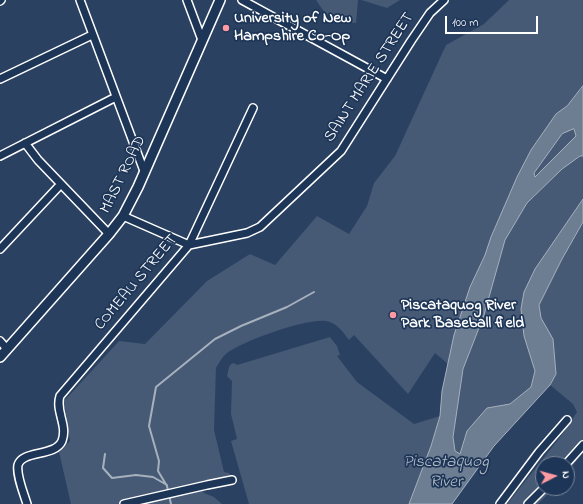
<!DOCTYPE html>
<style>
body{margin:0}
#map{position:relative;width:583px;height:504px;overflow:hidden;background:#2a4161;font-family:"Indie Flower",sans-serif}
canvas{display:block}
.north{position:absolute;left:535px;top:456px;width:40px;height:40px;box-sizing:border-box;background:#1d3557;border:1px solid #77869a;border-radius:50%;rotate:84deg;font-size:11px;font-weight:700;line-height:16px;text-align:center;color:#fff}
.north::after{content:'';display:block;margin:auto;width:14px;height:18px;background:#ff9aa2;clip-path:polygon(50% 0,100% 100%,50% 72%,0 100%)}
.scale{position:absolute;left:445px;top:16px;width:93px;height:18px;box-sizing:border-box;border:2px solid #fff;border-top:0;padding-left:5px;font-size:12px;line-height:14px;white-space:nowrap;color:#fff;-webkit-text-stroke:3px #1d3557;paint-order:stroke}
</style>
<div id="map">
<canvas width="583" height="504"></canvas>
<div class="north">N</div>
<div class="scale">100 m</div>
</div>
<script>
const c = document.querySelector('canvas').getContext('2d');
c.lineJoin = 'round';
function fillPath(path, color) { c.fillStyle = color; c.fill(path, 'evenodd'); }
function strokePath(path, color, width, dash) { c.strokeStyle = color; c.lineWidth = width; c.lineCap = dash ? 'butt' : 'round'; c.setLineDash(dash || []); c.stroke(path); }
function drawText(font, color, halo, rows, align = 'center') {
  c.font = font + ' "Indie Flower",sans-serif'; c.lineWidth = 3.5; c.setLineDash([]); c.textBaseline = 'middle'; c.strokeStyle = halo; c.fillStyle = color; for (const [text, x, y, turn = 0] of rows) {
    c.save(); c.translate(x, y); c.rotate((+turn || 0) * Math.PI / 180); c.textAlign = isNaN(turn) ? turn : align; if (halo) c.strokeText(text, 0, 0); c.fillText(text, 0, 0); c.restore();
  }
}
const green = new Path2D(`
 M316,0H358L356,23L335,21L322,9Z
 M361,0H400L387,8Z
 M509,0H583V86L567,106L556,114L531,150L517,177L491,237L485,255L470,287L454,335L448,364L435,353L408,394L354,335L349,340C342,331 337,323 326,321C306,318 243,341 227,353C222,357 219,363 216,368L214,430L224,472L229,473L230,475L200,483L204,493L214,497L222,504H71L59,452L70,441L64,401L119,341L145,344L207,281L250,254L275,265L317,216L349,234L367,206L374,183L395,156L446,45L484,24Z
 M574,129L577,136L535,178L534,173L562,134Z
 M580,155L583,156V199L535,269L524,292L521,309L524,336L535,371L531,387L510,404L487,409L467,431L460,454L455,451L453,437L463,369L484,315L505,240L527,203L562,169Z
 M583,223V452L567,473V464H543V488H554L538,504H507L561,436L577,412L573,404L550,385L556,374L553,340L541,318L539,305L562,259Z
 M330,337L337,346L340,355L337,356L357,382L414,424L440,416L431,446L409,504H249L231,441L237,439L231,414L232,381L227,376C229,370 228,364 234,363L237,365Z`);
const water = new Path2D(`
 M583,86V156H580L562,169L527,203L505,240L484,315L463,369L453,437L455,451L460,454L467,431L487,408L510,404L531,387L535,371L524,336L521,309L524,292L535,269L583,199V222L562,259L539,305L541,318L553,339L556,374L550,385L494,446L452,504H409L431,446L440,416L442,391L454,335L470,287L485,255L491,237L517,177L531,150L556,114L567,106ZM574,129L576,136L535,177L534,173L562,134Z`);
const stream = new Path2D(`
 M105,454L103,468L112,478L136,475L153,477L167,485
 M168,491L167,486L158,471L159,461L149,426L156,387L215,339L241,326L287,307L314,292
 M169,495L171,504`);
const minor = new Path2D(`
 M80,0L144,171
 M187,0L202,40
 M242,0L387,79
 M0,1L1,0
 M0,79L92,35
 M25,143L38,160L109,234
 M0,156L116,97
 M123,216L189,245L247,233L260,227L341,151L411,41L430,13L444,0
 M0,249L61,184
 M0,341L7,349
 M566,464L583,445
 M27,504C24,494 16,475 18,465C22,450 55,457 62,441C68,425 55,411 60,396L189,245L253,108
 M124,504L207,485L232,480
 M500,504L539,452L567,420
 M528,504L544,488`);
const major = new Path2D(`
 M0,357L109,234L123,216L138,187L220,0`);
const markers = [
 [226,28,4,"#ff9aa2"],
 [393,315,4,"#ff9aa2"]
];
const poiNames = [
 ["University of New",234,19],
 ["Hampshire Co-Op",234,37],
 ["Piscataquog River",401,306],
 ["Park Baseball field",401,324]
];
const streetNames = [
 ["SAINT MARIE STREET",370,78,-57],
 ["MAST ROAD",124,175,-64],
 ["COMEAU STREET",137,283,-50]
];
const waterNames = [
 ["Piscataquog",446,463],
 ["River",446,483]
];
fillPath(green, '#465975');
fillPath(water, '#6d7d92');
strokePath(water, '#a7b1be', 1);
strokePath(stream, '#a7b1be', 2);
strokePath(minor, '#fff', 10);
strokePath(major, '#fff', 12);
strokePath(minor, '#1d3557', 7);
strokePath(major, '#1d3557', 9);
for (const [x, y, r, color] of markers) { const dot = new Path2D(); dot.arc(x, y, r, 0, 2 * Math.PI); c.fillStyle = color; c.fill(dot); strokePath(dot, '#1d3557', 1.5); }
drawText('bold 16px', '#fff', '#1d3557', poiNames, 'left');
drawText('16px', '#fff', '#1d3557', streetNames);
drawText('italic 17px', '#b6bec8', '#1d3557', waterNames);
</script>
